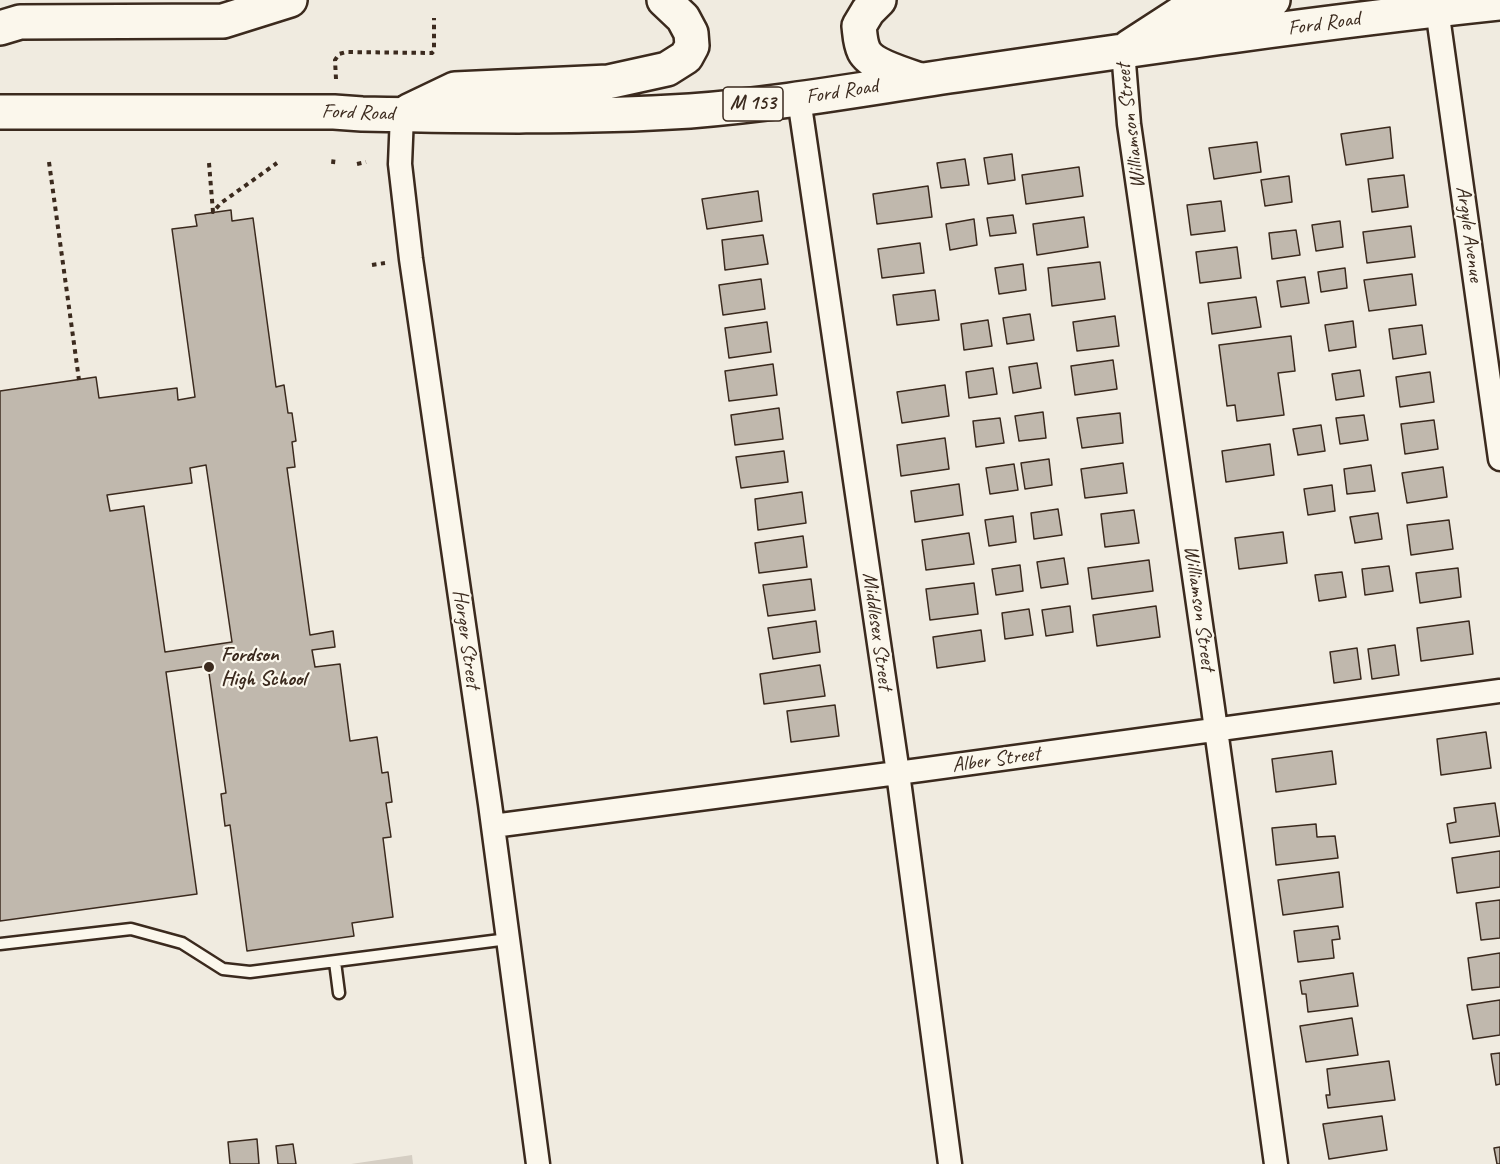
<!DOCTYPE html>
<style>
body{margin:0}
canvas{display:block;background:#f0ebe0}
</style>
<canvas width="1500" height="1164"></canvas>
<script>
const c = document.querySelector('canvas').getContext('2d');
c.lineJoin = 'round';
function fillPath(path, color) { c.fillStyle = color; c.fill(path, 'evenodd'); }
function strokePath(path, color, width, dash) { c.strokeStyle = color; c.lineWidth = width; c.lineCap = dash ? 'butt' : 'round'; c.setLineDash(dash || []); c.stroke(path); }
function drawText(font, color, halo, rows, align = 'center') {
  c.font = font + ' Caveat,sans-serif'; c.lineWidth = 4.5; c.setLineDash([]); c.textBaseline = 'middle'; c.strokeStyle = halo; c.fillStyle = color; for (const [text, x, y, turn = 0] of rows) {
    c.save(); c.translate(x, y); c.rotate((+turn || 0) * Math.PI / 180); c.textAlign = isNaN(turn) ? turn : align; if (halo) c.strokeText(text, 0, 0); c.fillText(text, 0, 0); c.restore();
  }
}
const green = new Path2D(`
 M412,1155L413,1164H351Z`);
const building = new Path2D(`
 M1390,127L1393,158L1346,165L1341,134Z
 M1257,142L1261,172L1214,179L1209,148Z
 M1012,154L1015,180L988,184L984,158Z
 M965,159L969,185L941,188L937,163Z
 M1079,167L1083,196L1026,204L1022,175Z
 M1404,175L1408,207L1372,212L1368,179Z
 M1289,176L1292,202L1265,206L1261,180Z
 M928,186L932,217L877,224L873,194Z
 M758,191L762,221L707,229L702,199Z
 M1221,201L1225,231L1191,235L1187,205Z
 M231,210L232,221L253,218L276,387L284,385L288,413H292L296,441L292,442L295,467L287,468L310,635L333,631L335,647L312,650L315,667L340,664L350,741L377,737L382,773L388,772L392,802L386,803L391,837L383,838L393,917L352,923L354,936L247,951L230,825L225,826L221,794L226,793L208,666L166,672L197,894L0,921V391L96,377L99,398L177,388L178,400L195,397L172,229L197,226L195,215ZM206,465L232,642L165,652L144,506L110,511L107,495L192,483L190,468Z
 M1013,215L1016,233L990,236L987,218Z
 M1084,217L1088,247L1037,255L1033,224Z
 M974,219L977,245L950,250L946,224Z
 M1340,221L1343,247L1316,251L1312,225Z
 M1411,226L1415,257L1367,263L1363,232Z
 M1296,230L1300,255L1272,259L1269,233Z
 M763,235L768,264L725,270L722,240Z
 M920,243L924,273L882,278L878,249Z
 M1237,247L1241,278L1200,283L1196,252Z
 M1100,262L1105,299L1052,306L1048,268Z
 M1023,264L1026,290L999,294L995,268Z
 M1345,268L1347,288L1321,292L1318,272Z
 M1412,274L1416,305L1369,311L1364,280Z
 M1305,277L1309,303L1281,307L1277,281Z
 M761,279L765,309L723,315L719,285Z
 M935,290L939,320L897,325L893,295Z
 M1256,297L1261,327L1212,334L1208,303Z
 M1030,314L1034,340L1007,344L1003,318Z
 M1115,316L1119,346L1077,351L1073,322Z
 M988,320L992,346L964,350L961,324Z
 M1353,321L1356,347L1329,351L1325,325Z
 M767,322L771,352L729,358L725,328Z
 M1422,325L1426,354L1393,359L1389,329Z
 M1291,336L1295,371L1278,373L1284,415L1237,421L1235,405L1227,406L1219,345Z
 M1113,360L1117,389L1075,395L1071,366Z
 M1037,363L1041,388L1013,393L1009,367Z
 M773,364L777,395L729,401L725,371Z
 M993,368L997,394L969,398L966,372Z
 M1360,370L1364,396L1336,400L1332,374Z
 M1430,372L1434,402L1400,407L1396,377Z
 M945,385L949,416L902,423L897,392Z
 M779,408L783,439L735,445L731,415Z
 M1043,412L1046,438L1019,441L1015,416Z
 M1120,413L1123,443L1082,448L1077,418Z
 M1364,415L1368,440L1340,444L1336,418Z
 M1000,418L1004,443L976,447L973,421Z
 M1434,420L1438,449L1405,454L1401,424Z
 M1321,425L1325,451L1298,455L1293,429Z
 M945,438L949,469L901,476L897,445Z
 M1270,444L1274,475L1226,482L1222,451Z
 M784,451L788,482L741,488L736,457Z
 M1049,459L1052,485L1025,489L1021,463Z
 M1123,463L1127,493L1085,498L1081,469Z
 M1014,464L1018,490L990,494L986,468Z
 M1371,465L1375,491L1347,494L1344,469Z
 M1443,467L1447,497L1407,503L1402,473Z
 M959,484L963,515L915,522L911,491Z
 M1332,485L1335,511L1308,515L1304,489Z
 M802,492L806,523L758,530L755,499Z
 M1058,509L1062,535L1034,539L1031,513Z
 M1134,510L1139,543L1105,547L1101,514Z
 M1378,513L1382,539L1355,543L1350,517Z
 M1013,516L1016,542L989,546L985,520Z
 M1449,520L1453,549L1411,555L1407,525Z
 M1283,532L1287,563L1239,569L1235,538Z
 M969,533L974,564L926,570L922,540Z
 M803,536L807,567L759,573L755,543Z
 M1064,558L1068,584L1041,588L1037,562Z
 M1149,560L1153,591L1092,599L1088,568Z
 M1020,565L1023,591L996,595L992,569Z
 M1389,566L1393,591L1365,595L1362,569Z
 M1458,568L1461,597L1420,603L1416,573Z
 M1342,572L1346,597L1319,601L1315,575Z
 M811,579L815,610L768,616L763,585Z
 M974,583L978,614L930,620L926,589Z
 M1070,606L1073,632L1046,636L1042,610Z
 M1156,606L1160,637L1097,646L1093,615Z
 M1029,609L1033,635L1005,639L1002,613Z
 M816,621L820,652L773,659L768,628Z
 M1469,621L1473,654L1421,661L1417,628Z
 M981,630L985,661L937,668L933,637Z
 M1395,645L1399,675L1372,679L1368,649Z
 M1357,648L1361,679L1334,683L1330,652Z
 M820,665L825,696L764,704L760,674Z
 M835,705L839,736L791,742L787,711Z
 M1486,732L1491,768L1441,775L1437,739Z
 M1332,751L1336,784L1276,792L1272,759Z
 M1495,803L1500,836L1450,843L1447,824L1456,822L1454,808Z
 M1316,824L1317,837L1335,836L1338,858L1276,865L1272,828Z
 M1500,851V887L1457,893L1452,858Z
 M1339,872L1343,907L1283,915L1278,880Z
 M1500,900V938L1481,940L1476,903Z
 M1338,926L1340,939L1332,940L1334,958L1298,962L1294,931Z
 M1500,953V987L1472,990L1468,958Z
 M1353,973L1358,1006L1308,1012L1306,994H1302L1300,981Z
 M1500,1000V1035L1473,1039L1467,1005Z
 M1352,1018L1358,1055L1306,1062L1300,1026Z
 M1500,1053V1084L1496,1085L1491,1054Z
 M1389,1061L1395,1100L1328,1108L1326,1095H1330L1327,1069Z
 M1382,1116L1387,1150L1329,1159L1323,1124Z
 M257,1139L259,1164H230L228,1142Z
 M293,1144L296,1164H278L276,1146Z
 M1500,1147V1164H1497L1494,1148Z`);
const path = new Path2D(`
 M336,79L335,60L339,54L346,52L432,53L434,51V18
 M49,162L79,380
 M209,163L213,212L221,203L277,163
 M333,164L334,155
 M357,164L366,162
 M372,265L385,263`);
const lane = new Path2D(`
 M0,944L131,929L182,943L223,969L250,972L508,939
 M335,962L339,993`);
const street = new Path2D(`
 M1437,9L1500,459
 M1123,51L1129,124L1213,708L1276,1164
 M799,99L898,773L950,1164
 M402,115L400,164L411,259L490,804L538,1164
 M493,826L920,770L1500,691`);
const primary = new Path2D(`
 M879,0L868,11L859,26C860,34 860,43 864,51C871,65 905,75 920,80
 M0,28L20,22L223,21L290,0
 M1129,47L1183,12L1273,0
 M409,111L455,89L608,82L667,69L686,57L692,46L691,33L683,18L664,0
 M0,112H334L362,114C471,116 581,118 690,111C782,104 873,87 964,74C1142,48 1321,22 1500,3`);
const markers = [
 [209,667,6,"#3b2a1e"]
];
const shields = [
 [753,104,60]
];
const shieldNames = [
 ["M 153",753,104]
];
const streetNames = [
 ["Ford Road",1324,24,-8],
 ["Ford Road",842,92,-9],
 ["Ford Road",358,113,2],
 ["Williamson Street",1131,126,-97],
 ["Argyle Avenue",1469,234,82],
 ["Williamson Street",1199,608,82],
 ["Middlesex Street",877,631,82],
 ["Horger Street",466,639,82],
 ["Alber Street",996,760,-8]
];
const poiNames = [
 ["Fordson",221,655],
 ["High School",221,679]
];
fillPath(green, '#d5cec3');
fillPath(building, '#c0b8ad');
strokePath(building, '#3b2a1e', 1.5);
strokePath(lane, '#3b2a1e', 15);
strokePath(street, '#3b2a1e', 27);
strokePath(primary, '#3b2a1e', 38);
strokePath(path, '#3b2a1e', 4, [4.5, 4.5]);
strokePath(lane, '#fbf7ec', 10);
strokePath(street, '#fbf7ec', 22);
strokePath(primary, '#fbf7ec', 33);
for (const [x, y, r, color] of markers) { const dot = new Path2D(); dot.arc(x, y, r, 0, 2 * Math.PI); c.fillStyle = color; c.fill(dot); strokePath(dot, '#fbf7ec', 2); }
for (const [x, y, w] of shields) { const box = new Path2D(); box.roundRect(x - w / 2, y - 17, w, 34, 4.5); c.fillStyle = '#fbf7ec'; c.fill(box); strokePath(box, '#3b2a1e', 1.5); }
drawText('bold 20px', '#3b2a1e', null, shieldNames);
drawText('21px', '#3b2a1e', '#fbf7ec', streetNames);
drawText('bold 21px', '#3b2a1e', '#fbf7ec', poiNames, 'left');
</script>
